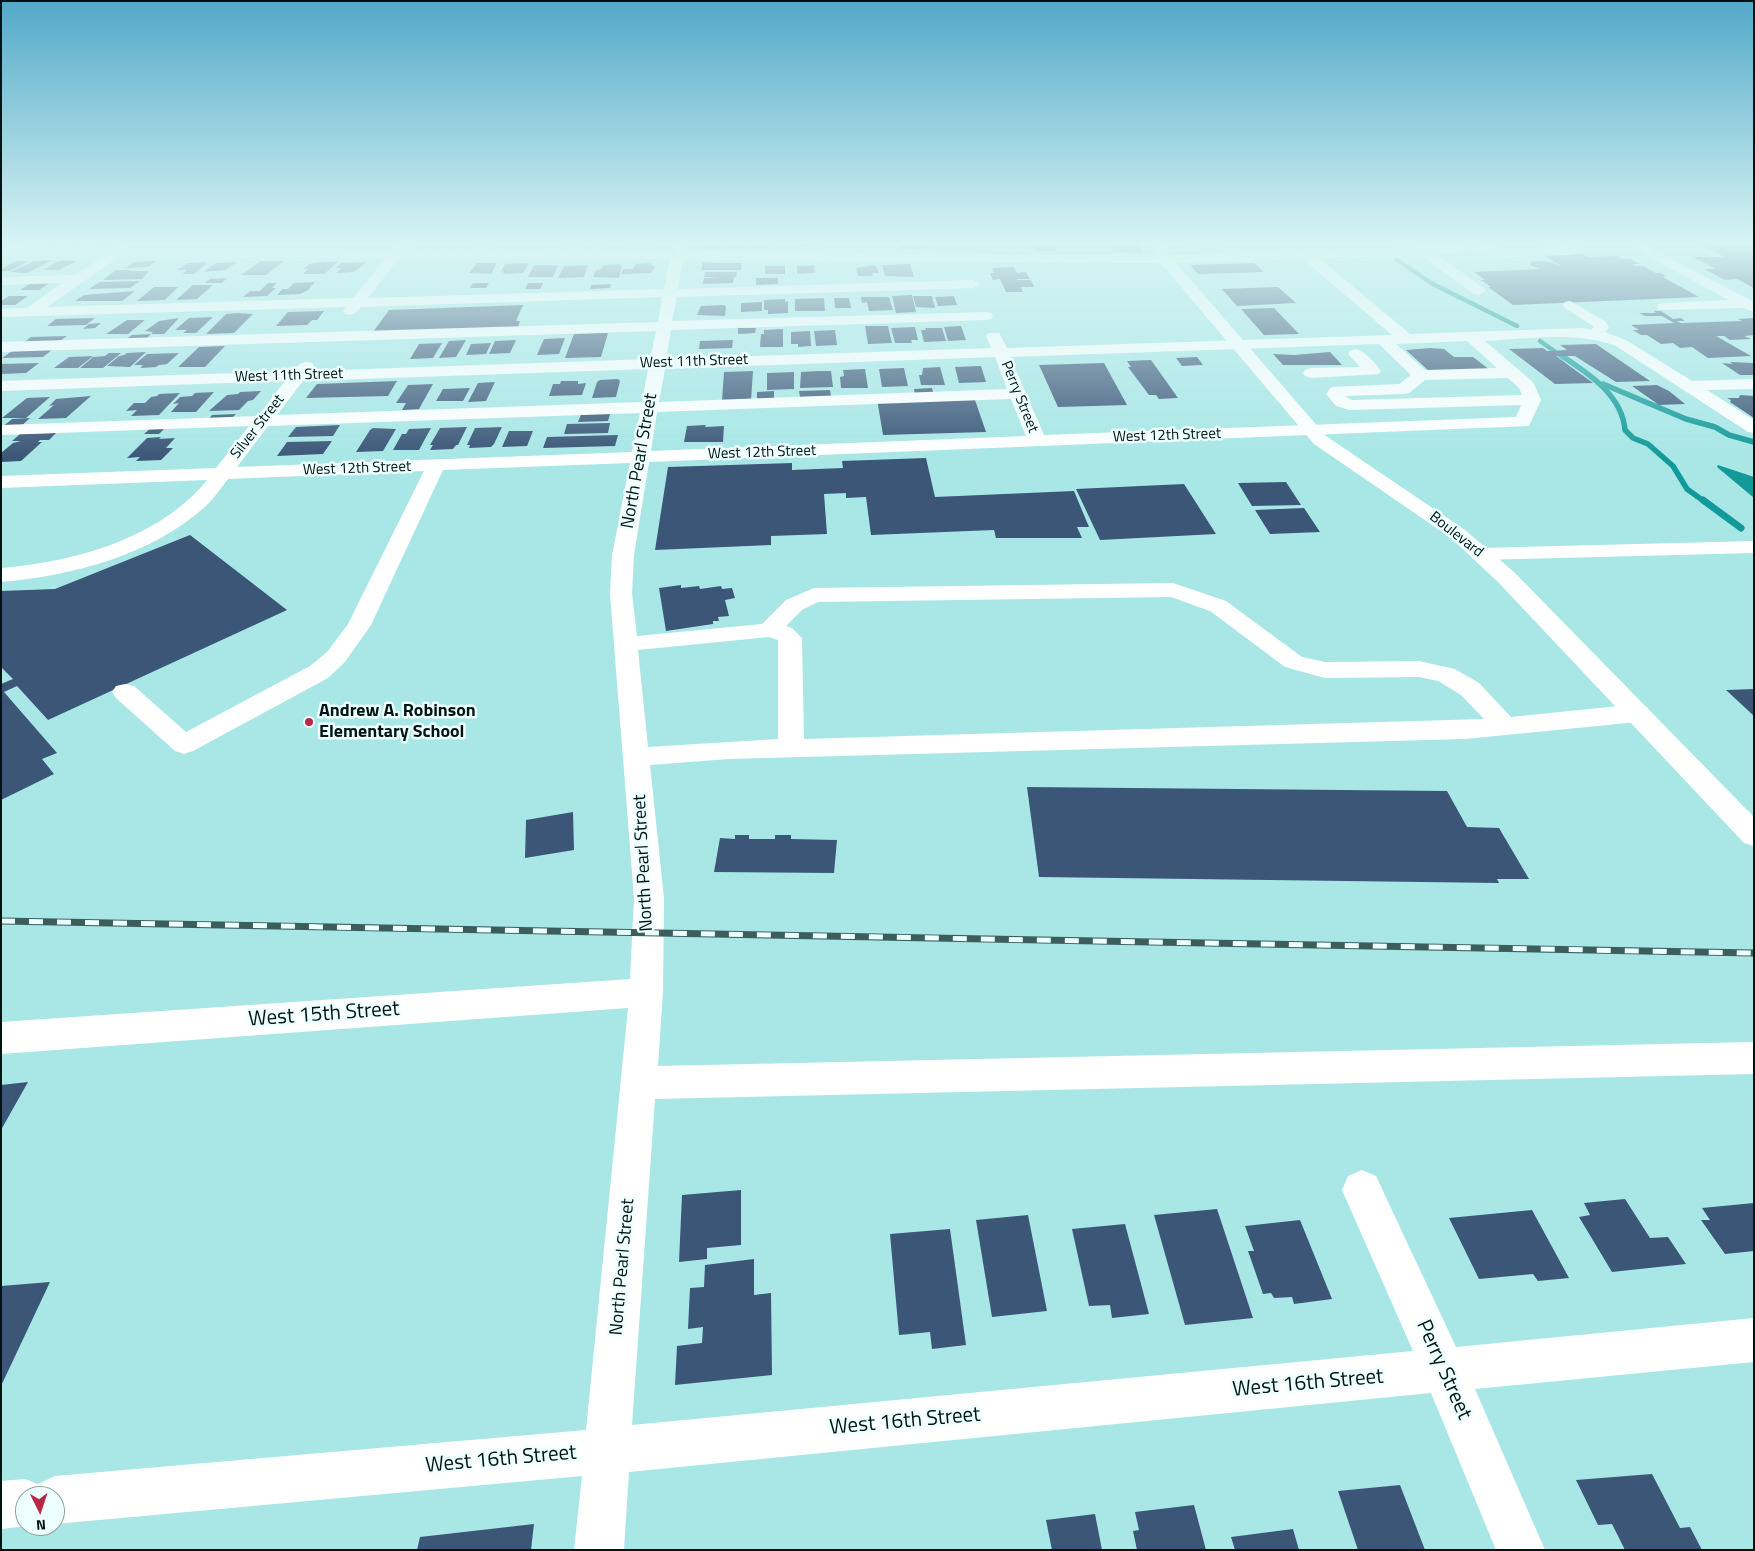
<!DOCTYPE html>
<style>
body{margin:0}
#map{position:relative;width:1755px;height:1551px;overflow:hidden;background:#a8e7e6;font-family:"Titillium Web",sans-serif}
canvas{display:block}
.frame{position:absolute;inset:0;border:2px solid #001414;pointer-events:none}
.north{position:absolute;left:15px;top:1486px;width:50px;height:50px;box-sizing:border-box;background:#edfffe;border:1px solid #8ea1a0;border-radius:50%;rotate:176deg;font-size:14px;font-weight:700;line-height:20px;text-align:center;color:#001414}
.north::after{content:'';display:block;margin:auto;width:18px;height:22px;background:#b82747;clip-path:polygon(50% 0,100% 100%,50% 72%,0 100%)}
</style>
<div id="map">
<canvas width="1755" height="1551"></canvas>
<div class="frame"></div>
<div class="north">N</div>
</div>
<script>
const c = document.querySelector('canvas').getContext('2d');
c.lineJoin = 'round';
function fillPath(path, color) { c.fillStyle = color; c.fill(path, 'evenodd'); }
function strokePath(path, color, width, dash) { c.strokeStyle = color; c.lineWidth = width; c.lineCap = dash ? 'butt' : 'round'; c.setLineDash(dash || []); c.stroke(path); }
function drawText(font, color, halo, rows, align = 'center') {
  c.font = font + ' "Titillium Web",sans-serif'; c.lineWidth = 5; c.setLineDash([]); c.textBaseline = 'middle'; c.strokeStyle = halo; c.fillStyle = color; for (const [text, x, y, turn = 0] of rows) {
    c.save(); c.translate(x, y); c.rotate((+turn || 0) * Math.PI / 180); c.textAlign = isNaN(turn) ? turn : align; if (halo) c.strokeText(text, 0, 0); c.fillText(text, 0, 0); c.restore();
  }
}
const water = new Path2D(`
 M1718,465L1754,477V498L1717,467Z`);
const streamFar2 = new Path2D(`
 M1397,260L1431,283L1517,326
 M1540,341L1564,358`);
const streamFar1 = new Path2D(`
 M1562,356C1589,374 1622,395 1625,430L1633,438L1648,444L1673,466L1687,489L1705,502
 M1603,384L1686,419L1715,427L1729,435L1754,442`);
const stream = new Path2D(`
 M1703,500L1741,528`);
const building = new Path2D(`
 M473,242H498L495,246L469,247Z
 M510,242H534L532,244H508Z
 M553,242H587L585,245H557L552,244Z
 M594,242H614L611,245H591Z
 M628,242H654L652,246H626Z
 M703,242H726L723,249H700Z
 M729,242H748L745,248H726Z
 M751,242H772L771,247L749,248Z
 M803,242H820L819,245L813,246L802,245Z
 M900,242H935V246H930V248L900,249Z
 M1033,242H1053L1056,251H1035Z
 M1109,242H1137L1143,252H1114Z
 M1186,242H1222L1226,247L1189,246Z
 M1695,242H1740L1754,248V288L1737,279L1725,280L1704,269H1716L1693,257H1725Z
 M1582,254L1588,257L1617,256L1622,259H1630L1640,264H1632L1635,266H1643L1656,273H1660L1667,276L1663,277L1699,297L1513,305L1488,287H1491L1481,280H1485L1474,272L1540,269L1530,265L1529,264L1533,261L1550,262L1561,266L1543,255Z
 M53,260L27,273L10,272L34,261Z
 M63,260L77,261L59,270H44L56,262Z
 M16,261H29L10,271H1V269Z
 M156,261L148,267L126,268L134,262Z
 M261,261H284L266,275H241Z
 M208,262L194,274H182L187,270H177L188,263Z
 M237,262L225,270L203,272L216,263Z
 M321,262H338L324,274H303L308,269H304L309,264Z
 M367,262L354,272L337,273L341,268H336L341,263Z
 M703,262L721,263H742L741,270H701Z
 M477,263H497L491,274L469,273Z
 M529,263L523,273L503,274L504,271L501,272L505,264Z
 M649,263L655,267L651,273L621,274L623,269H633L636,264Z
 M1254,263L1264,272L1198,274L1190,265Z
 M621,264L620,266H622L619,278L593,277L596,270L601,269L604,265Z
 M910,264L914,277L885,276L882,265Z
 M534,265H552L558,266L553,277H528Z
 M588,265L584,277L558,278L564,266Z
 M814,265L815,273L797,274V266Z
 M875,265L879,273H872L873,276H858L856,268Z
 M765,266H785V274H765Z
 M1014,267L1017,273L1026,272L1030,279H1017V280H1031L1034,287H1021L1023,292H1006L1000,279L993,280L990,273H994L992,268Z
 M116,270H130L129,271H149L142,279L103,280Z
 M705,272H737L736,277H734L733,283L703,284L704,278L720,277H704Z
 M227,278L222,283H205L210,279Z
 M756,278H778V284L756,285Z
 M34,281H53L39,290H20Z
 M140,281L130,288L89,289L100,282Z
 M315,282L308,290L300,294L277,295L282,289H288L294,283Z
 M268,283H277L272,288H276L267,296L243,297L250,291H260Z
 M473,283H489L486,288H470Z
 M528,283H543L540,289H525Z
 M611,284L610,288L590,289L591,285Z
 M193,285H213L197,299L176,300Z
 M154,287H178L165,300L137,301Z
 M1278,287L1296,303L1237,306L1222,289Z
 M135,291L122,301H75L84,295Z
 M912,295L916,312L896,313L892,296Z
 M9,296H28L15,305H1V301Z
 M913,296H932L935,308L916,307Z
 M954,296L957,305L938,306L935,297Z
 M861,297H889L893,310L869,311L867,302L862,303Z
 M824,298L825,311H795V299Z
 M834,298H849L851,308H835Z
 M785,299V302L788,301V313L768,314V310H764V300Z
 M762,302V311L741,312V303Z
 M523,305L516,321H520L518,327L373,332L389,310Z
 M723,305L726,306L725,316L697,315L701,306Z
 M1274,308L1299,334L1264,335L1241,309Z
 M324,311L317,320H312L307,325L276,326L288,312Z
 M1654,311H1661L1673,319L1681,318L1685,321H1677L1681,323L1742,321L1738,319L1754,318V335L1744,336L1751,339L1730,340L1724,336H1716L1751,356L1708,358L1692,347L1680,348L1673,343L1661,344L1647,335H1641L1633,330H1639L1631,325L1674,323L1662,316H1645L1639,313H1656Z
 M237,313L253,314L234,333L206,334L226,314Z
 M213,317L196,333H183L187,330H175L189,318Z
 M95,318L86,325L47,326L56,319Z
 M179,318L164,334H151L153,332L145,331L159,321Z
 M127,320H145L128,334H106Z
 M101,323L95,328L83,329L89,324Z
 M865,326H888L892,343L868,344Z
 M961,326L966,340L948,341L944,327Z
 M915,327L918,340H911L912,343H895L891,328Z
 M738,328H756L755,333L738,334Z
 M925,328H942L946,341L924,342L921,330H926Z
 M783,329V347H760L761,334H764V330Z
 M835,330L837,345L816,346L814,331Z
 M810,331L811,346L798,347V344H791V332Z
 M608,333L601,357L565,358L574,334Z
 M151,334L145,340H125L132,335Z
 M67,336L57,343L22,344L31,337Z
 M565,338L559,354L537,355L544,339Z
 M466,340L456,357L439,358L449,341Z
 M516,340L510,353L489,354L495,341Z
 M733,340L732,348L699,349L700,341Z
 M442,343L433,358L410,359L419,344Z
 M491,343L486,354L466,355L471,344Z
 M1596,344L1650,381L1616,382L1575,356H1556L1593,383L1555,384L1509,349L1543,348L1547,351L1567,350L1560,345Z
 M225,346L205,367H178L199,347Z
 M1430,348L1444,349L1454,357H1473L1490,370L1430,372L1406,350Z
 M53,349L43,357L2,358L12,351Z
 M146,352L130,367L107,366L119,356L124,355L127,353Z
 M1330,352L1342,365H1283L1273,354L1294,355Z
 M109,353H121L103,368H80L93,357L105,356Z
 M179,353L167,364L159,365L156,367L140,368L143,365H134L147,354Z
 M93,356L78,368H54L69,357Z
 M1197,357L1203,365L1182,366L1176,358Z
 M1151,360L1178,398L1159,399L1156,395H1149L1128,367H1131L1127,361Z
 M1730,362L1754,363V375H1740L1722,363L1733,364Z
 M39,363L26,373L1,374V364Z
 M1104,363L1127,405L1058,407L1039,365Z
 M981,366L986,382L959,383L955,367Z
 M940,367L945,385H921L919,375H922L923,368Z
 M904,368L908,386L882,387L879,369Z
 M865,369L868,388H841L840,377L844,376L843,370Z
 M753,371L751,401H722L724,372Z
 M818,371H831L833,387L800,388L801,372Z
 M794,372V389L767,390V373Z
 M618,379L620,381L616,397L592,398L597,382L600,380Z
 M397,381L388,396L306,398L317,384Z
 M561,381H578V384L586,383L582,395L549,396L553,384H560Z
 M495,382L486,401L468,402L478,383Z
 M433,384L419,409L402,410L406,403H396L408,385Z
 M1657,385L1669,391L1685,404L1659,405L1632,386Z
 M470,388L463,401H436L443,389Z
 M932,388L934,395L915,396L914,389Z
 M830,390L831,396L800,397L799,391Z
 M261,391L253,400L248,401L239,410L209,411L227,395L238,394L240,392Z
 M774,391V400H757V392Z
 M214,392L196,412H171L179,403L173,404L180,397L192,396L195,393Z
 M180,393L159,415L131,416L137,410L126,411L134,403H145L151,397L157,396L159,394Z
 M1740,395L1754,396V418L1730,402L1731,400L1727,398H1739Z
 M91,396L66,418L38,419L54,405L49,406L56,399Z
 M50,397L26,418H2L27,398Z
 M974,397L986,432L883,435L877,399Z
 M611,411L608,421L578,422L582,412Z
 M236,414L230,420L207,421L212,415Z
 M30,418L19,428H1L12,419Z
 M610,423L608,433L564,434L567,424Z
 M340,425L333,436L288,437L296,427Z
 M706,425L705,427L724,426L723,442H684L687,426Z
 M167,426L159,434H144L152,427Z
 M467,427L458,445H456L453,449L430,450L433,445H430L440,428Z
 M502,427L494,444L491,447L469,448L470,445H467L475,428Z
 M373,428L396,429L383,451L356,452L370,430Z
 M431,428L419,450H393L402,434H406L409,429Z
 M509,431H533L527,446L502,447Z
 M56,433L49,440H40L38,442H42L21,461L1,462V453L13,443L21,441H12L20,434Z
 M618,435L615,446L543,448L547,437Z
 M161,437L159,439L175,438L166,448H173L161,460L136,461L140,457L127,458L147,438Z
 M332,441L323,454L277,456L287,442Z
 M926,458L935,497L1074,491L1089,527H1077L1082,538H996L994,530L871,535L866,497L846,498V493L824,494L827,534L771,536V545L655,550L668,467L792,463V470L843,468L842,461Z
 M1286,482L1301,505L1252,506L1238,483Z
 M1184,484L1216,534L1100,540L1076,489Z
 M1304,508L1320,532L1270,534L1255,510Z
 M190,535L287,610L48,720L17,686L4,692L57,753L42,759L54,774L1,800V684L13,679L1,667V591L55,589Z
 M681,585V588L699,586L700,589L721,586L722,589L732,588L735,598L725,600L729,616L718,617L719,621H713V624L666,631L659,588Z
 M1754,689V716L1726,690Z
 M1027,787L1447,791L1467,827L1499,828L1529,879H1497L1499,883L1039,877Z
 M573,812L574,850L525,858L526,820Z
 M735,835H749V839H775V835H791V839L837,840L834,873L714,872L720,838L735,839Z
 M28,1082L1,1130V1085Z
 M741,1190V1245L707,1248V1259L679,1262L682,1195Z
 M1625,1199L1650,1238L1668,1237L1686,1264L1612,1272L1579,1217L1590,1215L1584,1203Z
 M1754,1203V1251L1725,1254L1701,1220H1710L1702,1208Z
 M1217,1209L1253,1318L1185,1325L1154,1215Z
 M1532,1210L1569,1278L1538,1281L1533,1274L1479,1279L1449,1218Z
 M1028,1215L1047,1311L992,1317L976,1220Z
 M1300,1220L1332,1299L1294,1304L1292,1297L1274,1298L1271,1293L1263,1294L1248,1251H1254L1245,1226Z
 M1125,1224L1149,1314L1112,1318L1110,1305L1089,1306L1072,1229Z
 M950,1229L966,1345L932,1349L930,1332L899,1335L890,1234Z
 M754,1259V1295L771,1293L772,1375L675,1385L677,1346L702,1343L703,1327L688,1329L690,1288L704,1287L705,1265Z
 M50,1282L1,1386V1286Z
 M1652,1474L1680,1528L1690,1527L1702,1550H1625L1612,1524L1598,1525L1576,1480Z
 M1400,1485L1425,1550H1358L1338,1491Z
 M1194,1505L1206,1550H1137L1133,1531L1139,1530L1135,1512Z
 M1095,1514L1102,1550H1052L1046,1520Z
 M534,1524L531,1550H417L420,1537Z
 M1293,1529L1299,1550H1235L1231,1537Z`);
const minor = new Path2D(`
 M402,242H410L412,245L408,250L672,252L678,242H690L685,252L1165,255L1456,246L1466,243L1506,249L1571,247L1568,242H1582L1585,249L1584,252L1571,255L1506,257L1467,251L1457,254H1436L1484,288L1486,291L1479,295L1474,294L1420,255L1319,258L1410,334L1583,328L1591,330L1594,327L1565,308L1563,305L1565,302L1570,301L1606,322L1609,328L1605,332L1626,340L1692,381L1754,379V389L1707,390L1754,420V433L1748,432L1616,346C1577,331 1526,339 1485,341L1533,382L1541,400L1529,426L649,462L634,555L632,594L637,636L762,624L786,600L814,588L1173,583L1226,601L1302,657L1325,662L1419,661L1455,669L1479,683L1511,717L1638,704L1647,707L1651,713L1647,719L1638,722L1465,739L729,759L650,765L664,898L663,992L658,1066L1754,1042V1074L655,1099L632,1425L1413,1351L1342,1190L1348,1176L1362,1170L1376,1176L1456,1347L1754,1318V1362L1475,1389L1545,1550H1496L1431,1393L629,1472L624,1550H574L582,1476L55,1524V1496H25V1526H27L1,1529V1481L25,1479L38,1484L55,1476L586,1430L628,1008L1,1054V1022L630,979L634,898L610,594L612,555L630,463L443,470L371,625L345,662L328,678L193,751L184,754L175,751L116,698L112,692L116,686L125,684L134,686L186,732L310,666L327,652L348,624L424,471L228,479C221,488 214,498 206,506C152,555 72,576 1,582V568C74,562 159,539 207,480L1,488V476L216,468L249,426L1,435V425L258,416L285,381L1,391V381L293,371C299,364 302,360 312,363L314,366L311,371L650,359L656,331L1,352V342L658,322L662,297L361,307C356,313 353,316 345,314L343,311L346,307L1,317V309L27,308L62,283L1,285V277L75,275L103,256L1,255V247L114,248L121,245L127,248L392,250ZM120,256L386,258L353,298L47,307ZM399,258L670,259L664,289L368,298ZM1303,259L1392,335L1007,348L999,333H989L986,336L991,348L666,359L671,330L986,320L991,319L993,316L991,313L986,312L672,321L677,297L973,288L980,284L973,280L678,289L683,260L1165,263ZM1467,341L1497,368L1425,370L1396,344ZM1379,344L1411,375L1399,384L1331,387L1326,394L1336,406L1350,410L1521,405L1516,417L1044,435L1010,357ZM995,357L1007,389L659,402L665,369ZM648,369L642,402L277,415L303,381ZM1508,378L1519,388L1522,395L1352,400L1345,396L1403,394L1409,393L1425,380ZM1011,399L1026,436L651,451L657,412ZM640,413L632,452L237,467L268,426ZM1171,597L1210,611L1285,667L1325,678L1419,677L1438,681L1461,695L1484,719L804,739L802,638L792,628L786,626L802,610L818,602ZM769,637L778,640V739L648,747L638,650Z
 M1638,242L1754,302V312L1744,308L1659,310L1657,307L1659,304L1664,303L1729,300L1634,249L1632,246Z
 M1356,349C1366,352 1375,363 1381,371L1379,374L1311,378L1305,376L1303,373L1305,370L1311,368L1360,367L1348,354L1350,351Z
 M1754,541V553L1481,560L1473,559L1470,554L1473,549L1481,548Z`);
const major = new Path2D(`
 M1150,242H1162L1171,257L1326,436L1465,530L1514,572L1754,817V846L1744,843L1498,582L1451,538L1314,444L1160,262Z`);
const rail = new Path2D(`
 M1,921L1754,953`);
const markers = [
 [309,722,5,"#b82747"]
];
const farStreetnames = [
 ["West 11th Street",694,362,-2],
 ["West 11th Street",289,376,-2],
 ["Perry Street",1019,397,68],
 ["Silver Street",258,427,-52],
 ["West 12th Street",1167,436,-2],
 ["West 12th Street",762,453,-2],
 ["West 12th Street",357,469,-2],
 ["Boulevard",1456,535,38]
];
const streetNames = [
 ["North Pearl Street",640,461,-80],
 ["North Pearl Street",644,863,-93],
 ["North Pearl Street",623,1267,-85]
];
const poiNames = [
 ["Andrew A. Robinson",319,712],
 ["Elementary School",319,733]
];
const nearStreetnames = [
 ["West 15th Street",324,1015,-4],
 ["Perry Street",1443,1370,66],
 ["West 16th Street",1308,1384,-5],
 ["West 16th Street",905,1422,-5],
 ["West 16th Street",501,1460,-5]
];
fillPath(water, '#129999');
strokePath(streamFar2, '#129999', 4.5);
strokePath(streamFar1, '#129999', 5.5);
strokePath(stream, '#129999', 7);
fillPath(building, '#3b5677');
fillPath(minor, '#fff');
fillPath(major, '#fff');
strokePath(rail, '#3b5e5d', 7);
strokePath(rail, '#edfffe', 5, [14]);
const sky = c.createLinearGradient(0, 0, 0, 459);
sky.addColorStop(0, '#52a9c8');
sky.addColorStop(0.53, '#d8f4f4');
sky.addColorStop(1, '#d8f4f400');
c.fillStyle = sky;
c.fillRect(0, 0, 1755, 459);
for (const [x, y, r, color] of markers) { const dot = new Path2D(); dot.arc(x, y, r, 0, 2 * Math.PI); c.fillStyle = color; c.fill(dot); strokePath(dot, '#edfffe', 2); }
drawText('15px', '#001414', '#edfffe', farStreetnames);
drawText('18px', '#001414', '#edfffe', streetNames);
drawText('bold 18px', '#001414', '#edfffe', poiNames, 'left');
drawText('21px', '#001414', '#edfffe', nearStreetnames);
</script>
